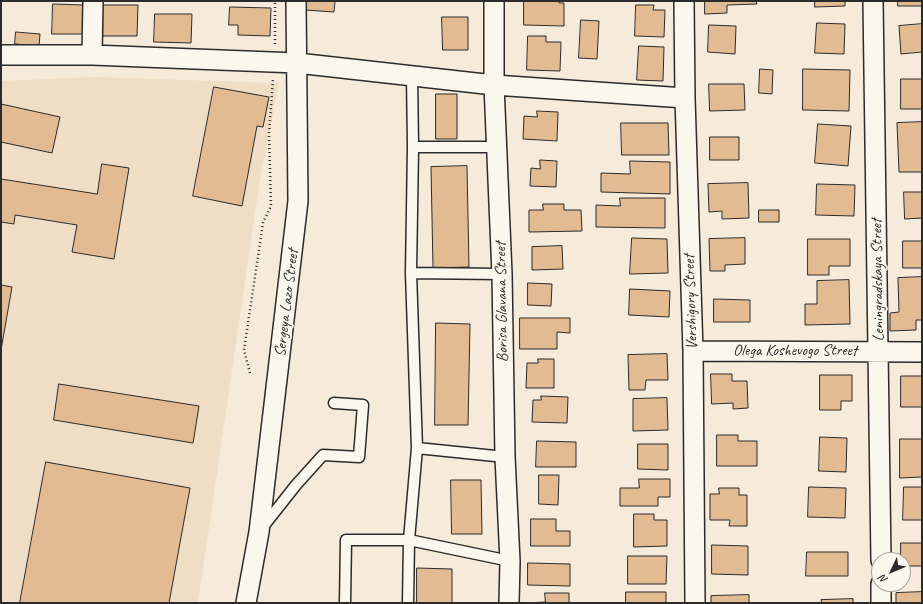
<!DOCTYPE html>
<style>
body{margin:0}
#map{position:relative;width:923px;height:604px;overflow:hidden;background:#f6ebda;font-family:Caveat,sans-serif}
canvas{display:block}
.frame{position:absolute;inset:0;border:2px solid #2b2b2b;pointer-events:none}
.north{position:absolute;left:871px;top:552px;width:40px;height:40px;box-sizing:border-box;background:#fbf7ec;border:1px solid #a8a59f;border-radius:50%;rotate:226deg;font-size:11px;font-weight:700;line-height:16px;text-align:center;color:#2b2b2b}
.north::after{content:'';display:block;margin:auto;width:14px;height:18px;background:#2b2b2b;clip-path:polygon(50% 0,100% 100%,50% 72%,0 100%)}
</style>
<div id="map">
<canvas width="923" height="604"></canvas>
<div class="frame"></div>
<div class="north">N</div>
</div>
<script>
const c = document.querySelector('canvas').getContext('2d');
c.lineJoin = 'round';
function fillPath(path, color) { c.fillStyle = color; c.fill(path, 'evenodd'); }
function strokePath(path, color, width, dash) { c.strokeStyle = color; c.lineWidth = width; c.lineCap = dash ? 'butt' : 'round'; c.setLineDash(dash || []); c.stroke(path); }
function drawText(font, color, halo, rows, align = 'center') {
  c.font = font + ' Caveat,sans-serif'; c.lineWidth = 4; c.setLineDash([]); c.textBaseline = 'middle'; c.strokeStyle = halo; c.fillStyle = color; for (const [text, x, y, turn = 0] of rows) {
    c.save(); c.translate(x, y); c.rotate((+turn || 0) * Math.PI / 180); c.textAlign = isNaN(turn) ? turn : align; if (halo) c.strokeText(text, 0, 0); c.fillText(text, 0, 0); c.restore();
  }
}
const built = new Path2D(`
 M94,77L279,83L260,179L198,603H1V81Z`);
const building = new Path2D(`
 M305,1H335L334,12L305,10Z
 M524,1H559V3H564V26L524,25Z
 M705,1H756L757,4L727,5V13L705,14Z
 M815,1H845V6L815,7Z
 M898,1H922V6H898Z
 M53,4L84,5L83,34H52Z
 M103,5H138L137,36H103Z
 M636,5H654L653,10H665L664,37L635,36Z
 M230,7L271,8L270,36L238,35V25H229Z
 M155,14H192L191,43L154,42Z
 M442,17H468V50H443Z
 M581,20L599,21L597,59L579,58Z
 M817,23L845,24L844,54L815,53Z
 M922,24V52L901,54L899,26Z
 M709,25L736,26L735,54L708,52Z
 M16,32L40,34L39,46L15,44Z
 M528,36H546V42H561L560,71L527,70Z
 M639,46L664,47L663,81L637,80Z
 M760,69L773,70L772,94L759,93Z
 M803,69L850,70L849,111L803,110Z
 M901,79H922V109H901Z
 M709,84H744L745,110L710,111Z
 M214,87L269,97L263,127L257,126L242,206L193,196Z
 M436,94H457V139H436Z
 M1,104L60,117L52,153L1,142Z
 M537,111L558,112L557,141L523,139L524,116L537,117Z
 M922,122V172H899L897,123Z
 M621,123H668L669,155H622Z
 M818,124L851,126L848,166L815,163Z
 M710,137H739V160H710Z
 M540,160L557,161L556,187L530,186L531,168L540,169Z
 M630,161L670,162V194L601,192V173L630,174Z
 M102,164L129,168L114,259L72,252L77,225L15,215L14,224L1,222V179L97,194Z
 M467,166L469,267L433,268L431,167Z
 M748,183L749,218L722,219V211L709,212L708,184Z
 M817,184L855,185L854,216L816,215Z
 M904,192H922V218L905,219Z
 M620,198H665V228L596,227V205L620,206Z
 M543,204H564V210H581L582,231L529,232V210H543Z
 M759,210H779V222H759Z
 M632,238L667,239L668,273L630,274Z
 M745,238V264L725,265V271H710L709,239Z
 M808,239H850V266H829V275H808Z
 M903,241H922V268H903Z
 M562,246L563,269L532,270V247Z
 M922,277V320H916V330L890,331V313L899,312L898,278Z
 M849,280L850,324L805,325V304H817V281Z
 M528,283L552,284L551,306L528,305Z
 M1,285L12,287L1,350Z
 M630,289L670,291L669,317L629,315Z
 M714,299L750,300V322H714Z
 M520,318H570V333L557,332V349H520Z
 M436,323L470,324L468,425H435Z
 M667,354L668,380H646L645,390H629L628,355Z
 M538,359H554V388H526L527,363H538Z
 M711,374H732V381H747L748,408L733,409V403L712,404Z
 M820,375H852V401H841V410H820Z
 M901,376H922V407H901Z
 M59,384L199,406L193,443L54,420Z
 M541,396L568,397L567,423L532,422L533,400H541Z
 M667,398L668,430L633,431V399Z
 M717,435H738V441H757V466H717Z
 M820,437L847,438L846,472L819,471Z
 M900,439H922V477L900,478Z
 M537,441L576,442V467H536Z
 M638,444H668V470L638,469Z
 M46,462L190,488L169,603H20Z
 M539,475H559L558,505L539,504Z
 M639,479H670V497H658V506H620V488H639Z
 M451,480H481L482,534H452Z
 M809,487L846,488L845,518L808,517Z
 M904,487H922V520H903Z
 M719,488H739V495H747V526H729L730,520H710V494H719Z
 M634,514H654V520H667V546L634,547Z
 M531,519H556V531H570V546H531Z
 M901,543H922V566H903V560H901Z
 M712,545L748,546V575L712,574Z
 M807,552H848V576H806Z
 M628,556H667L666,584H628Z
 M528,563L570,564V586L528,585Z
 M417,568L452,569V603H417Z
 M626,592H666V603H626Z
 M922,592V603H896V593Z
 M545,593H569V603H525L545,602Z
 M749,595V603H711V596Z
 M853,599V603H822L821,600Z`);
const path = new Path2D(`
 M275,44V1
 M250,373L244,350L263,223L271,206L269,134L273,79`);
const service = new Path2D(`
 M412,76L413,147
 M496,147H413L411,273L502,274
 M411,273L417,448
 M262,528L296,485L323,455L359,457L363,405L334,403
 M345,603L346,540H409L417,448L505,457
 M408,603L409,540L510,561`);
const minor = new Path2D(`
 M494,1V85L502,274L505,457L510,561L509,603
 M684,1L685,98L693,351L695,603
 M873,1L881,560
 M1,55H92L297,63L494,85L685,98
 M92,55L93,1
 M693,351L922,352
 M881,584V603
 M246,603L259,532L298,201L296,1`);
const streetNames = [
 ["Leningradskaya Street",878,280,-91],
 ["Borisa Glavana Street",502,302,-91],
 ["Vershigory Street",691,302,-92],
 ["Sergeya Lazo Street",287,303,-83],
 ["Olega Koshevogo Street",795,351]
];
fillPath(built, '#f0ddc5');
fillPath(building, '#e2bb93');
strokePath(building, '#2b2b2b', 1);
strokePath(service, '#2b2b2b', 13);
strokePath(minor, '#2b2b2b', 22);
strokePath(path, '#2b2b2b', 2.5, [1, 3]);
strokePath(service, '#fbf7ec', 10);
strokePath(minor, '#fbf7ec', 19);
drawText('16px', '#2b2b2b', '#fbf7ec', streetNames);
</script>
